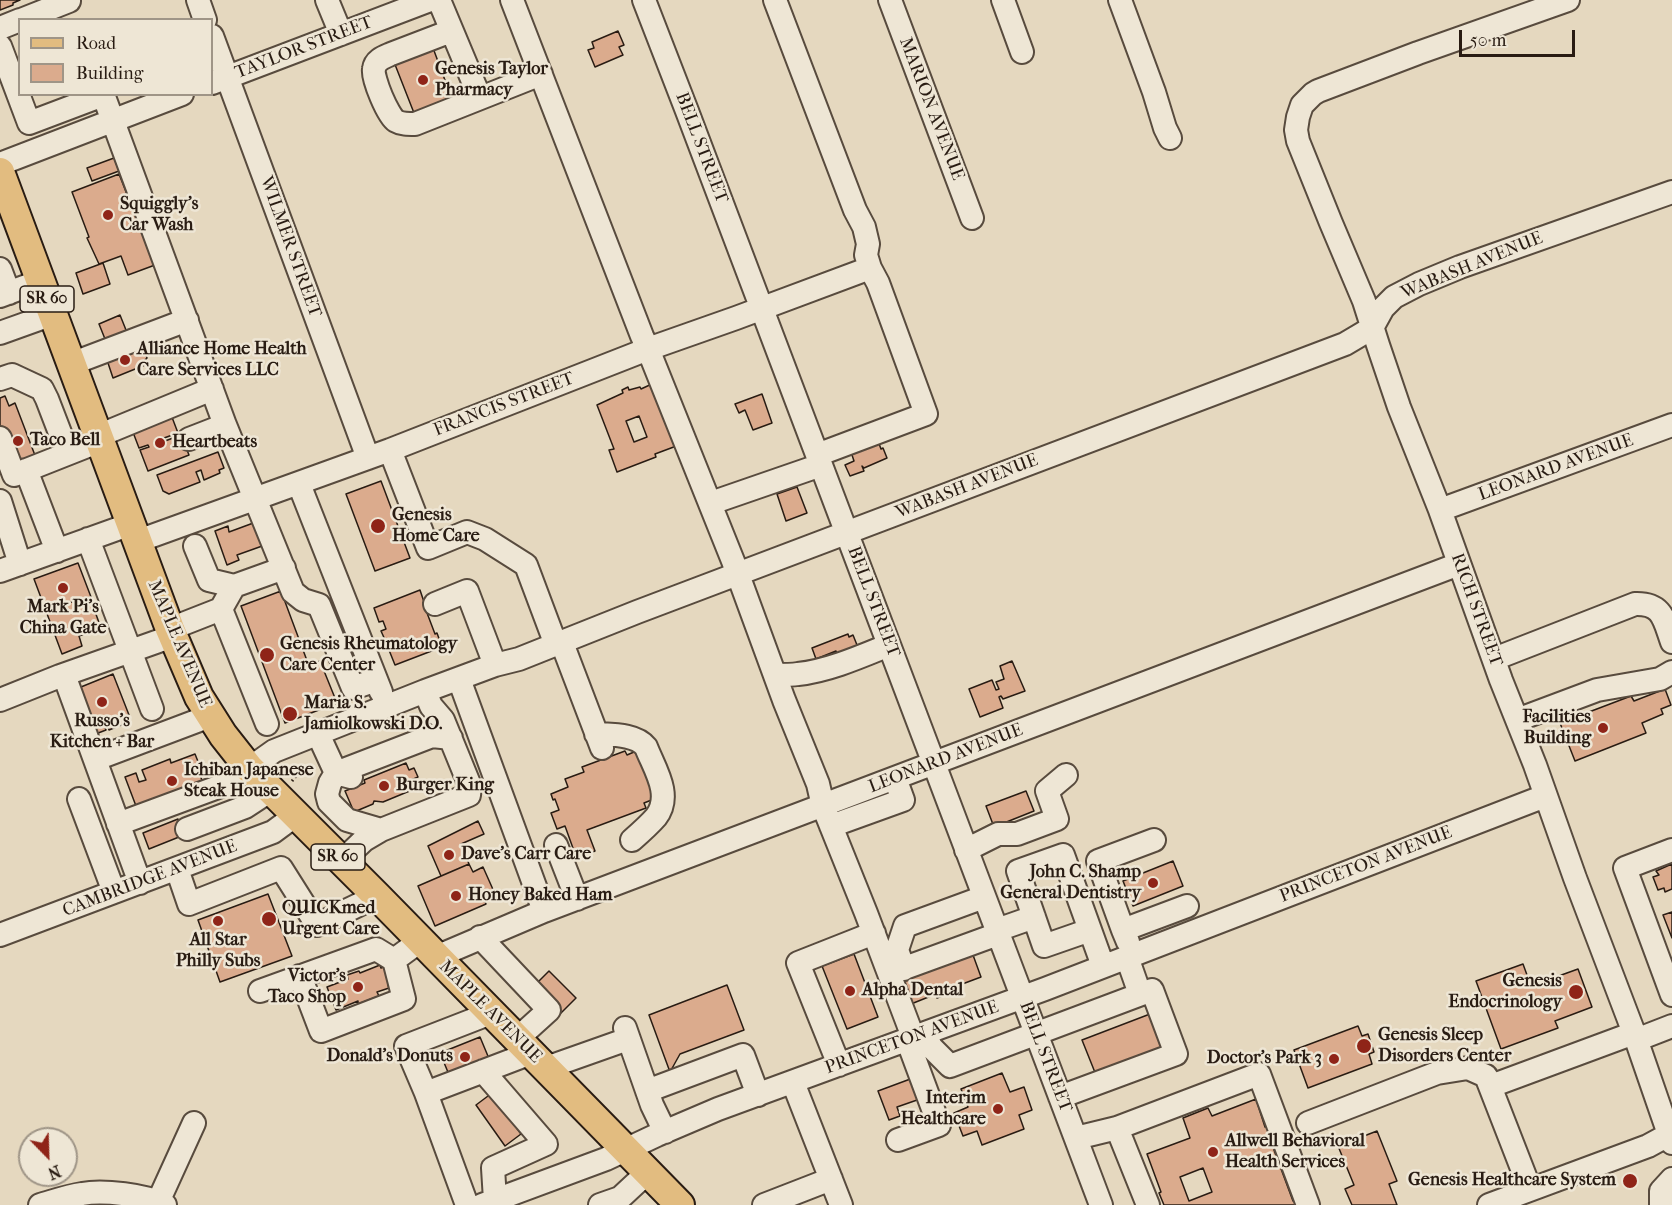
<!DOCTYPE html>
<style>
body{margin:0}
#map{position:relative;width:1672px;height:1205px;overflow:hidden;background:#e5d8bf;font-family:"IM FELL French Canon",serif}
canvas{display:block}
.legend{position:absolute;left:18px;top:18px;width:195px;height:78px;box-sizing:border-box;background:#eee6d5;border:2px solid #9f9587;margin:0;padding:8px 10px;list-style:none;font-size:18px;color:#291c13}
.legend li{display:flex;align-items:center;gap:12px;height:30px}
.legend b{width:30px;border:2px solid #9f9587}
.north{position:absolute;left:18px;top:1127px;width:60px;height:60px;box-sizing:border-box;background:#eee6d5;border:2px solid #9f9587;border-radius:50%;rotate:157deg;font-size:16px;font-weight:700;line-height:24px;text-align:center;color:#291c13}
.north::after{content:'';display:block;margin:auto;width:21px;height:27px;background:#8f2418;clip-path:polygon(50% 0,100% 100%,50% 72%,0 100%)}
.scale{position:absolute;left:1459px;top:30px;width:116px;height:27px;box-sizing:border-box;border:3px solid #291c13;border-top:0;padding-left:8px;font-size:18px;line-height:21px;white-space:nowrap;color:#291c13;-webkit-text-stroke:4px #eee6d5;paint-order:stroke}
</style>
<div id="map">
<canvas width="1672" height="1205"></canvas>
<ul class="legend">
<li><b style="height:8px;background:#e2bc80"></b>Road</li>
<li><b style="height:16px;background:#dbab8d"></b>Building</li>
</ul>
<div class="north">N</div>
<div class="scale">50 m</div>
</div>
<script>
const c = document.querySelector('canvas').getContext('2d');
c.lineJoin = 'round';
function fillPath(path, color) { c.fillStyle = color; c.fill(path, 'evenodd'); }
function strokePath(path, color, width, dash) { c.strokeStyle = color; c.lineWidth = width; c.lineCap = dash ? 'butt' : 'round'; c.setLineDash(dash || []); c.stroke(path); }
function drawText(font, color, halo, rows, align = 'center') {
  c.font = font + ' "IM FELL French Canon",serif'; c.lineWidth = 5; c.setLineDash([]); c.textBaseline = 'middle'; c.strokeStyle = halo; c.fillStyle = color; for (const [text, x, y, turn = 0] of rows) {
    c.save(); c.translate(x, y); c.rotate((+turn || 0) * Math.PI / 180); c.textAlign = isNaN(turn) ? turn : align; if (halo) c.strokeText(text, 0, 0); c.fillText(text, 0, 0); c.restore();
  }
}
const building = new Path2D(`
 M0,0H20L13,3V5L0,10Z
 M618,31L624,45L619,47L623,55L595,67L588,50L594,48L592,42Z
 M433,48L452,99L414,113L394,62Z
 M114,158L119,171L92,181L87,168Z
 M119,174L155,265L128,275L121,256L99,264L87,238L89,237L72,192Z
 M103,263L110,284L83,294L76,273Z
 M120,315L128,335L107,344L99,324Z
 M141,341L147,358L144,361L145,365L113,378L106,357Z
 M654,383L679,445L655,454L656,457L617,472L609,450L614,449L597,405L623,393L622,390L628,387L629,390L640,387L641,389ZM639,416L647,437L634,442L626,421Z
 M762,394L772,423L753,430L745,410L739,413L735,404Z
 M5,396L9,406L15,403L36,458L16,465L0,425V398Z
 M170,412L178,433L164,438L165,441L181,435L189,455L148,471L140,450L149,447L148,445L139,448L131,427Z
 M878,441L881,449L883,448L887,458L864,468L862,466L864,471L850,476L845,465L854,461L851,452Z
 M218,452L224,468L219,470L220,473L204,480L201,470L196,472L200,482L169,494L163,491L157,475Z
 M381,481L410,558L375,571L346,494Z
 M797,487L807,513L786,521L777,494Z
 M256,522L265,545L237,555L239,560L227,565L215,531L228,526L229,532Z
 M78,563L91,597L81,601L80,599L46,611L34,579Z
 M420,590L425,605H424L435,634L437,633L442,647L395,665L389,650L393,648L390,641L386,642L381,631L386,629L383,621L379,622L374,608Z
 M281,591L309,666L320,661L337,703L285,723L241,606Z
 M90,598L101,628L79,636L82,646L62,654L46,611L80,599L81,601Z
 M848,634L849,637L853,635L859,650L840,661L836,651L816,659L812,648Z
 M1012,661L1025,691L1003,699L1001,696L999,697L1003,708L980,717L969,689L992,680L996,690L999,689L996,682L1004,679L1000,666Z
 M113,674L129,715L124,717L126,723L109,730L107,723L104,725L106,730L93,735L76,689Z
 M1665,689L1671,705L1661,709L1663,714L1642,723L1646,733L1575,761L1560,723L1631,696L1634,701Z
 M641,749L659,797L644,803L646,808L587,830L595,851L575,859L573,852L574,851L565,826L557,829L551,813L559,810L555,799L553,800L551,794L568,787L565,779L584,772L582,767L625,751L627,755Z
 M195,754L203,774L200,775L203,783L136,806L125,777L136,773L139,782L146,780L142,770L170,759L171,763Z
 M406,763L409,770L414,768L418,777L409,781L412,790L383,802L374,801L373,804L354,812L345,791L365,783L364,780Z
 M1026,791L1034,811L994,827L986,806Z
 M178,819L184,835L149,849L143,833Z
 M478,821L484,834L461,844L469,864L441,876L428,846Z
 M1173,861L1183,886L1133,906L1123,881Z
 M469,864L473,872L483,867L495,894L484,899L486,904L435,926L418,886Z
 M1672,864V889L1665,892L1664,888L1658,890L1653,877L1659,875L1656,871Z
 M268,894L292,956L220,982L198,920Z
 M1672,912V938L1663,915Z
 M854,954L878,1017L847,1029L822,966Z
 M973,955L981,977L957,986L958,990L937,998L936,994L911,1004L903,981L927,972L925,967L950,957L953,963Z
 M1523,964L1531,986L1578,969L1592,1007L1555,1021L1558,1028L1501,1049L1476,981Z
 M380,965L381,968L384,967L391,984L388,985L389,988L377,992L379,996L358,1004V1001L336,1010L327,987L348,979L347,975L359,971L360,973Z
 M549,971L576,998L560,1014L533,987Z
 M727,985L744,1030L680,1054L670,1072L649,1015Z
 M1150,1014L1165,1053L1098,1080L1082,1040Z
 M1358,1026L1362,1036L1368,1034L1374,1052L1369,1054L1372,1064L1308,1088L1294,1050Z
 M480,1037L490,1061L450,1077L440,1053Z
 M1002,1073L1010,1092L1024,1087L1032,1110L1019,1115L1024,1129L982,1145L977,1131L963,1136L954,1113L968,1107L961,1089Z
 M913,1078L920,1099L897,1107L900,1116L889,1120L878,1091Z
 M492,1093L521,1134L505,1146L476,1105Z
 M1256,1099L1265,1127H1267L1281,1147L1274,1150L1293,1201H1295L1296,1205H1164L1159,1193L1161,1192L1147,1154L1190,1138L1183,1118L1208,1108L1212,1116ZM1203,1168L1212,1192L1189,1201L1180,1177Z
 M1377,1131L1397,1181L1389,1184L1397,1205H1352L1345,1189L1354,1185L1338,1146Z`);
const path = new Path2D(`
 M292,781L305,765L313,771`);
const minor = new Path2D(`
 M198,0L205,20
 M327,0L341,34
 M439,0L480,98
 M512,0L642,336L648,349L733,561L784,700L818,784L823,806L866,913L913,1037
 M644,0L687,111L1101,1205
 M775,0L855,210L864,227L868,244L866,255L870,268L878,283L926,414L817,455
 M890,0L972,218
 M1003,0L1022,52
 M1120,0L1154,92L1165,128L1170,138
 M1568,0L1418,53L1318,91L1313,94L1302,105L1298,117L1296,130L1298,141L1331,223L1364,301L1378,345L1399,407L1440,510L1501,680L1535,765L1575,878L1634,1033L1672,1143
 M21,20L69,1
 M0,28L20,20
 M451,31L391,54C384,57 375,60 374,69C372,78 388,116 396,121C401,124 408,124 415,124L541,74
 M212,36L368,458
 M0,46L29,123L103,95
 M212,83L430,0
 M103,94L225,425L293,592L303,600L319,605L353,688L376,680
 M0,164L182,94
 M0,269L9,293
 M0,296L40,281
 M0,333L53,314
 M71,364L187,320
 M0,379L12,375L42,389L47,399L62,438
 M98,436L212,389
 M0,438L14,475L100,441
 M189,439L225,425
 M390,450L428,548L467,532L485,539L526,565L556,645
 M26,470L57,551
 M299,484L381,692
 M0,501L20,564
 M711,503L821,465
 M1440,510L1672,425
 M88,539L152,709
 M138,541L390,450L648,349L736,318L870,268
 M195,546L209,580L234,586
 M0,571L131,524
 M435,604L467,591L495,665
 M170,629L221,609
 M562,643L602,748
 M1494,659L1635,604C1663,603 1664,620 1672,642
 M64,675L140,883
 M775,675C783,675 791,675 798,674C828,671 862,656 889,645
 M459,679L544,911
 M0,700L60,676L173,636
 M1517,720L1597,690L1660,679L1672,672
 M267,724L221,609L234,586L284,568
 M318,734L336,773L351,777
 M596,734C612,735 636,734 646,747C654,768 673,795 656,817C649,825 640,833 632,840
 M96,759L210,716
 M79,799L114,892
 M118,824L229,783L274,751L425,691L495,665L519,659L637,612L1345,344L1372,328L1383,308L1394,297L1419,284L1460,267L1672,192
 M831,826L903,800L895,778
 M187,829L245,807L271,790
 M381,830L347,820L329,802L327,794L330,783L336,773L432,736L451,738
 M556,845L577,899
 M966,850L998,834H1017L1057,819L1047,791L1066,775
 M1672,850L1625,868L1672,995
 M342,861L364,840L381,830L469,795L470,786L443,720L431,706L425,691
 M177,869L189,904L281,868L317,925L377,896
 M997,930L1034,917
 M1090,930L1044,946L1018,871L1063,855L1103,966
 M1123,930L1098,861L1154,840
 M0,935L273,832L296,815
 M480,937L549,1010L517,1039
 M1128,942L1123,930L1187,906
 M436,957L544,911L1459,564
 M1127,957L1140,994
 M904,969L897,950L905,926L984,897
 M891,973L998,934
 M300,976L321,1031L404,999L394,960
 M260,991L376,949L394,960L420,941
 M625,1028L652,1105L665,1132
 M925,1033L931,1047L950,1066L1152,990L1176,1054L1060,1097
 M1636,1040L1672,1026
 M839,1065L798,963L874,933
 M546,1068L628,1039
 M483,1071L546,1144L493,1168L495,1200
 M795,1081L796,1090L841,1205
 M1491,1086L1634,1033
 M647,1091L743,1055L758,1095
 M426,1093L531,1053
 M1308,1123L1437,1073L1468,1068L1486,1076L1530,1189
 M1117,1128L1148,1205
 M1076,1138L1117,1128L1259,1074L1308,1205
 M898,1140L939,1125L907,1039
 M158,1202L194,1123
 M40,1205C54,1201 68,1196 82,1194C103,1190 146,1195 165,1205
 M467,1205L426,1093L406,1046L491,1013
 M482,1205L606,1159L657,1135L718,1109L1045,989L1545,796
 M600,1205L620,1198L648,1172
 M764,1205L831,1179
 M1489,1205L1648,1146L1672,1133
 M1661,1205V1191L1672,1179`);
const major = new Path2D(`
 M0,172L170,629L199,697L223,735L249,768L377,896L680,1205`);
const markers = [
 [423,80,6,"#8f2418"],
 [108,215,6,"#8f2418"],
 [125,360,6,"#8f2418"],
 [18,441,6,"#8f2418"],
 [160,443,6,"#8f2418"],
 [378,526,8,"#8f2418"],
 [63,588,6,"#8f2418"],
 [267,655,8,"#8f2418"],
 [102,702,6,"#8f2418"],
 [290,714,8,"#8f2418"],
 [1603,728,6,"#8f2418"],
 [172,781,6,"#8f2418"],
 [384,786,6,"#8f2418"],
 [449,855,6,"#8f2418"],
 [1153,883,6,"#8f2418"],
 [456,896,6,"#8f2418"],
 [269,919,8,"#8f2418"],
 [218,921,6,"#8f2418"],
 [358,987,6,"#8f2418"],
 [850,991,6,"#8f2418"],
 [1576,992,8,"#8f2418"],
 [1364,1046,8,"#8f2418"],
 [465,1057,6,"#8f2418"],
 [1334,1059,6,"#8f2418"],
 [998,1109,6,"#8f2418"],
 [1213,1152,6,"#8f2418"],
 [1630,1181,8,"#8f2418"]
];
const shields = [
 [47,299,54],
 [338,857,54]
];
const shieldNames = [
 ["SR 60",47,299],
 ["SR 60",338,857]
];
const streetNames = [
 ["TAYLOR STREET",304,48,-21],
 ["MARION AVENUE",931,109,69],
 ["BELL STREET",701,148,69],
 ["WILMER STREET",290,247,70],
 ["WABASH AVENUE",1472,266,-22],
 ["FRANCIS STREET",504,405,-21],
 ["LEONARD AVENUE",1556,468,-20],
 ["WABASH AVENUE",967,487,-21],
 ["BELL STREET",873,602,69],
 ["RICH STREET",1476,610,70],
 ["MAPLE AVENUE",179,644,67],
 ["LEONARD AVENUE",946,759,-21],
 ["PRINCETON AVENUE",1366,865,-21],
 ["CAMBRIDGE AVENUE",150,879,-21],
 ["MAPLE AVENUE",490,1012,45],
 ["PRINCETON AVENUE",912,1038,-20],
 ["BELL STREET",1045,1057,69]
];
const poiNames = [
 ["Genesis Taylor",435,70],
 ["Pharmacy",435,91],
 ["Squiggly's",120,205],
 ["Car Wash",120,226],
 ["Alliance Home Health",137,350],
 ["Care Services LLC",137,371],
 ["Taco Bell",30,441],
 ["Heartbeats",172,443],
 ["Genesis",392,516],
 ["Home Care",392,537],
 ["Mark Pi's",63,608,"center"],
 ["China Gate",63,629,"center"],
 ["Genesis Rheumatology",280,645],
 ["Care Center",280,666],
 ["Maria S.",304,704],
 ["Jamiolkowski D.O.",304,725],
 ["Facilities",1591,718,"right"],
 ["Building",1591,739,"right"],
 ["Russo's",102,722,"center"],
 ["Kitchen + Bar",102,743,"center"],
 ["Ichiban Japanese",184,771],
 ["Steak House",184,792],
 ["Burger King",396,786],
 ["Dave's Carr Care",461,855],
 ["John C. Shamp",1141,873,"right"],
 ["General Dentistry",1141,894,"right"],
 ["Honey Baked Ham",468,896],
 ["QUICKmed",282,909],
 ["Urgent Care",282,930],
 ["All Star",218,941,"center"],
 ["Philly Subs",218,962,"center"],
 ["Victor's",346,977,"right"],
 ["Taco Shop",346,998,"right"],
 ["Genesis",1562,982,"right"],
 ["Endocrinology",1562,1003,"right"],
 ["Alpha Dental",862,991],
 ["Genesis Sleep",1378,1036],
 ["Disorders Center",1378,1057],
 ["Donald's Donuts",453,1057,"right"],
 ["Doctor's Park 3",1322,1059,"right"],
 ["Interim",986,1099,"right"],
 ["Healthcare",986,1120,"right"],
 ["Allwell Behavioral",1225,1142],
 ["Health Services",1225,1163],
 ["Genesis Healthcare System",1616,1181,"right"]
];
fillPath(building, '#dbab8d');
strokePath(building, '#291c13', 1.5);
strokePath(minor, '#584b3e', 26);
strokePath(major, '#291c13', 32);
strokePath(path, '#291c13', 3, [1.5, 3]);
strokePath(minor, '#eee6d5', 22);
strokePath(major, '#e2bc80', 28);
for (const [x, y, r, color] of markers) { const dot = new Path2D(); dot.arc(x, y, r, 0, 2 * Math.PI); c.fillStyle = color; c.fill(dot); strokePath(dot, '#eee6d5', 2); }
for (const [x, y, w] of shields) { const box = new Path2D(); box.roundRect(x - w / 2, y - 13, w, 26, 4.5); c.fillStyle = '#eee6d5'; c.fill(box); strokePath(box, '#291c13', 1.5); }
drawText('bold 16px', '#291c13', null, shieldNames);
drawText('18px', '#291c13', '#eee6d5', streetNames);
drawText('bold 18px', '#291c13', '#eee6d5', poiNames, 'left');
</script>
